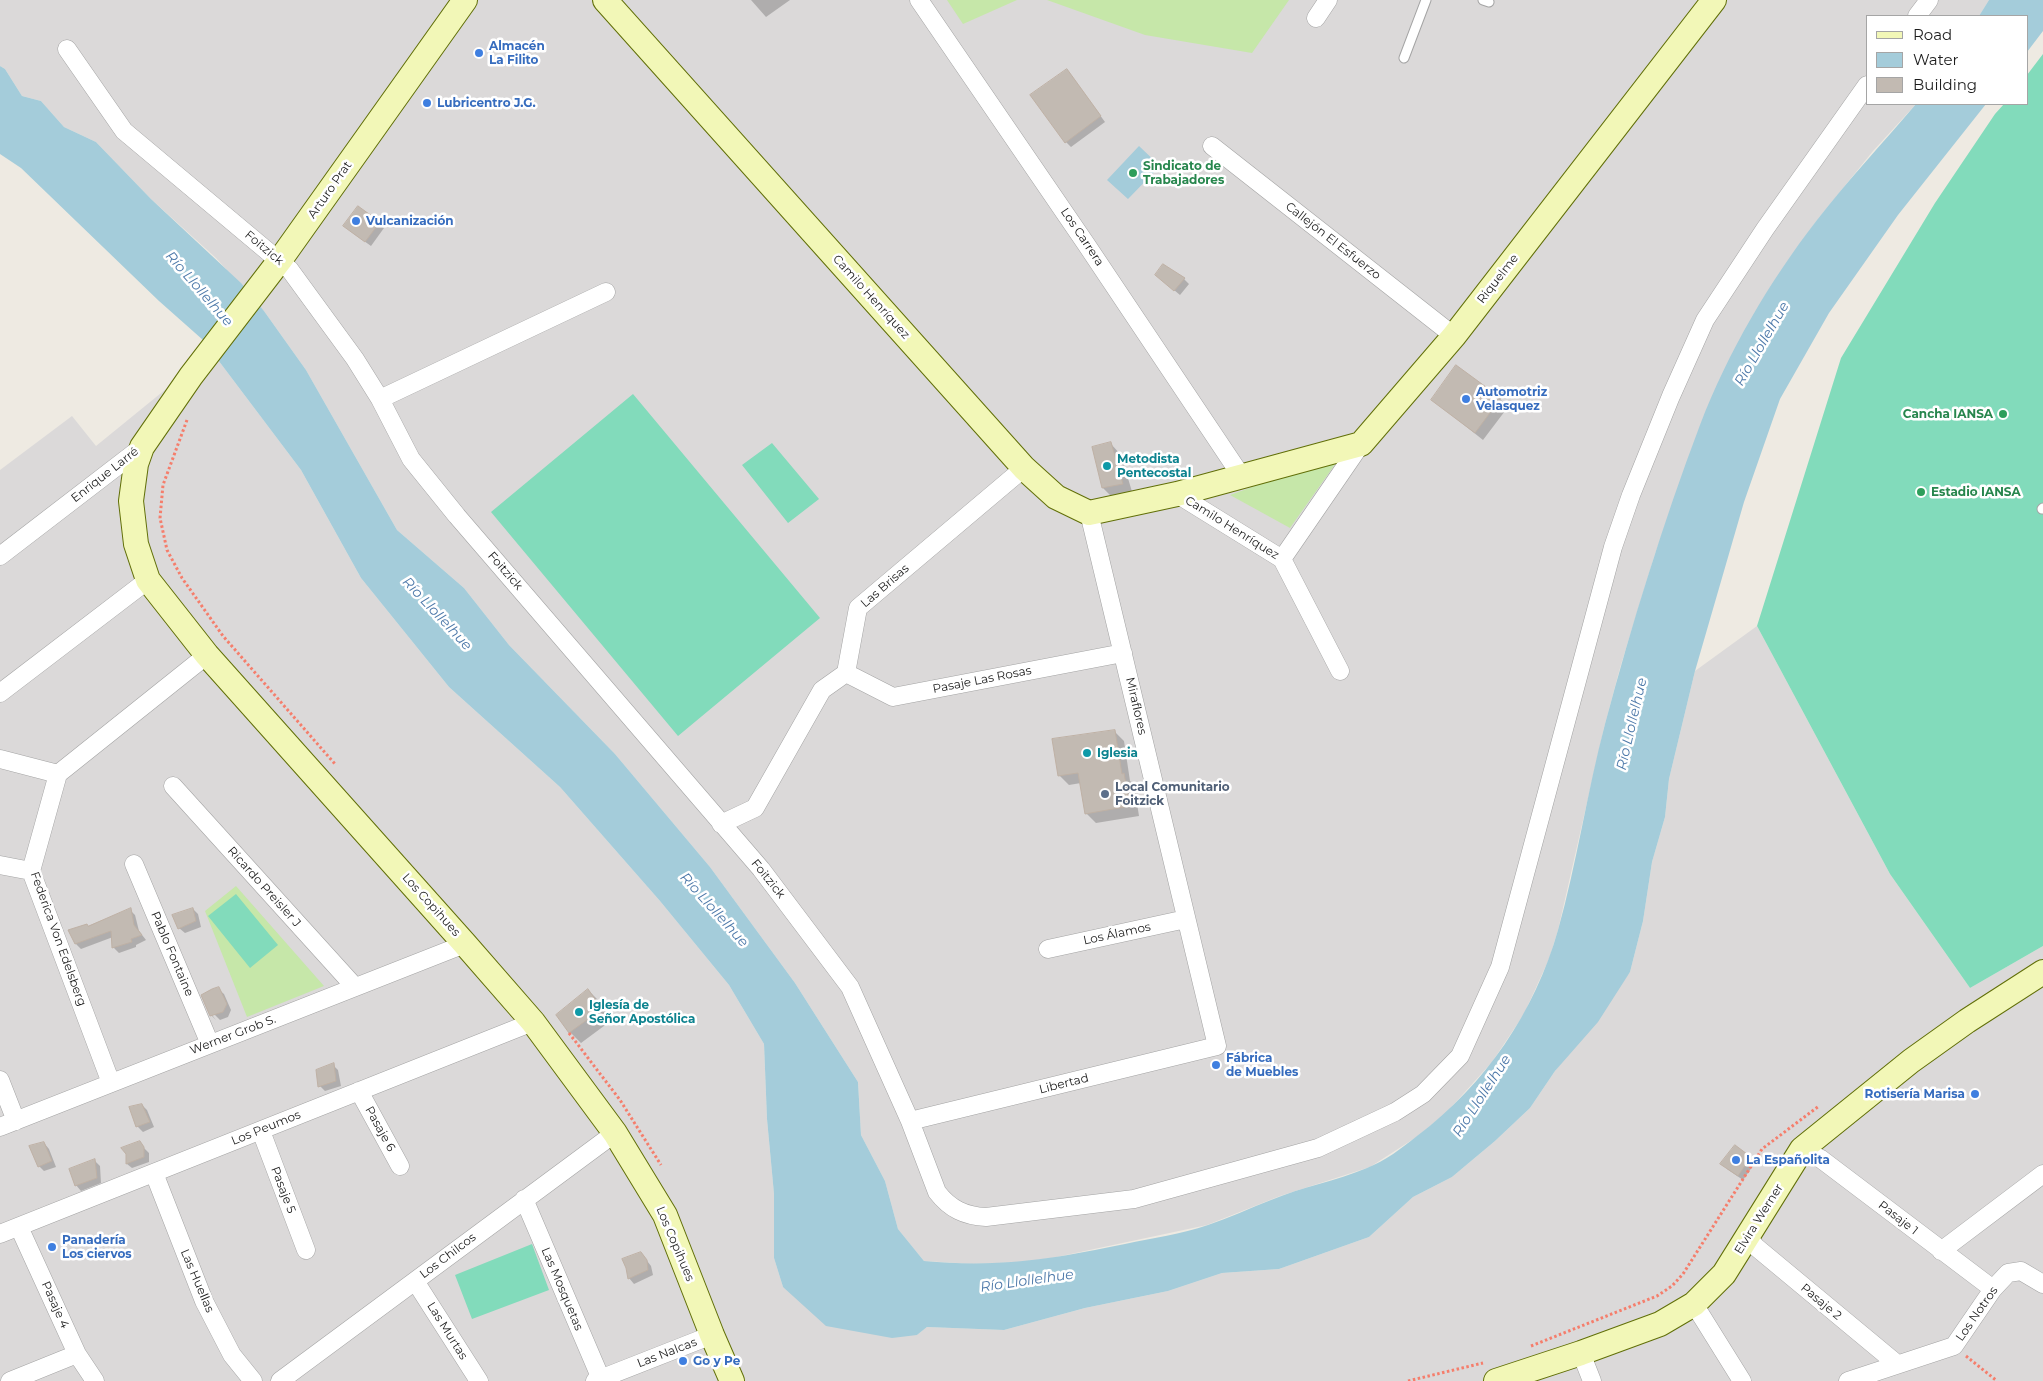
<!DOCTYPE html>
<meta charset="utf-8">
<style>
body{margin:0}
#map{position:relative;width:2043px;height:1381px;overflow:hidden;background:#eeeae2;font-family:Montserrat,sans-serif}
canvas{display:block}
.legend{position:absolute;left:1866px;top:15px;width:162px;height:90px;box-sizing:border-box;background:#fff;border:1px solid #a5a5a5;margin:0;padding:6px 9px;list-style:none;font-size:15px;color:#1d1d1d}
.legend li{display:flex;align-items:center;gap:10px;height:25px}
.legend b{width:25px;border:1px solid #a5a5a5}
</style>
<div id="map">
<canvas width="2043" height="1381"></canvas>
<ul class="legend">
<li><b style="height:6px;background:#f2f7b7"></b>Road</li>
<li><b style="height:14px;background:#a4ccda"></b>Water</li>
<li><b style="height:14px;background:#c2bab2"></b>Building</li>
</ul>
</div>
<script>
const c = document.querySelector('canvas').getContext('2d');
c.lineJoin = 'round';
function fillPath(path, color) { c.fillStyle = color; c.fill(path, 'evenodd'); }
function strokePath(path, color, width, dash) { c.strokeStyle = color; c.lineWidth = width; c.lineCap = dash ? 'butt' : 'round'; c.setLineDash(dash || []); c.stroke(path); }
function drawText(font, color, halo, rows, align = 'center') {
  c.font = font + ' Montserrat,sans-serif'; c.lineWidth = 5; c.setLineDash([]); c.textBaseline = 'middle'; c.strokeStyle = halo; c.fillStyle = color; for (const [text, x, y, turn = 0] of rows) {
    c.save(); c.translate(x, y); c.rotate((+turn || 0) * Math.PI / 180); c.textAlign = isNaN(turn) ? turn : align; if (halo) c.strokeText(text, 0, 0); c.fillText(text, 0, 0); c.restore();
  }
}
const residential = new Path2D(`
 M0,0H1989L1979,16H1867V104H1916L1873,151L1818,219L1790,258L1764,298L1701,424L1654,557L1620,668L1604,728L1558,930L1549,959L1524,1014L1492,1062L1446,1113L1418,1136L1370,1167L1280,1196L1207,1225L1052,1258L1024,1262L972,1264L924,1261L898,1229L885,1181L861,1135L858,1082L795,983L710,867L615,754L509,645L464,588L397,530L306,370L264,311L216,258L151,199L96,142L64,127L41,101L22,96L5,69L0,66Z
 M203,340L301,470L361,578L449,687L560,787L660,901L729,985L764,1044L767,1119L774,1194V1258L783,1287L917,1335L927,1327L1004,1330L1085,1308L1168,1291L1222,1273L1279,1269L1369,1237L1413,1197L1452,1177L1495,1141L1530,1108L1555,1071L1630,972L1643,921L1652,862L1665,817L1669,779L1695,671L1757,626L1890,874L1970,988L2043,946V1381H0V470L72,416L96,446L166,389Z`);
const grass = new Path2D(`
 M947,0H1017L963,24Z
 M1047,0H1289L1252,53L1145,35Z
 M1330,459L1336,463L1290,528L1230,495Z
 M236,886L324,986L247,1017L205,911Z`);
const pitch = new Path2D(`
 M2043,54V946L1970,988L1890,874L1757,626L1841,358L1935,203L1995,114L2004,104H2027V75Z
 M633,394L820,618L678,736L491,512Z
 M772,443L819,499L788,523L742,465Z
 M236,894L278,945L250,968L208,916Z
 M532,1244L549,1290L472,1319L455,1275Z`);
const water = new Path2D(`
 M1989,0H2043V31L2027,52V16H1979Z
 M0,66L5,69L22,96L41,101L64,127L96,142L151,199L241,283L264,311L306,370L397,530L464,588L509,645L615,754L710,867L795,983L858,1082L861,1135L885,1181L898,1229L924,1261C998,1268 1053,1259 1125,1244C1153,1238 1181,1234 1208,1225C1229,1218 1250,1208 1271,1200C1302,1187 1336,1181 1367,1168C1385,1161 1402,1148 1417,1136C1485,1085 1535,1012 1558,930C1577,863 1587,792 1605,724C1632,623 1663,523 1700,425C1728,352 1769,282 1817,220C1848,180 1883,143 1916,104H1986L1898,215L1829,313L1780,399L1744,502L1695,671L1669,779L1665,817L1652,862L1643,921L1630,972L1598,1022L1555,1071L1530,1108L1495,1141L1452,1177L1413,1197L1369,1237L1279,1269L1222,1273L1168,1291L1085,1308L1004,1330L927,1327L917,1335L892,1338L826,1326L783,1287L774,1258V1194L767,1119L764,1044L729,985L660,901L560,787L449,687L361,578L301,470L203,340L159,301L21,168L0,154Z
 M1139,146L1160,166L1128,199L1107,180Z`);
const shadow = new Path2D(`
 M751,0H790L766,17Z
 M1067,70L1105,122L1071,147L1066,142Z
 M358,208L384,228L371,246L350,231Z
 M1184,279L1189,284L1180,295L1162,280Z
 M1500,399L1508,407L1483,440L1433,400Z
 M1111,444L1121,455L1133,495L1114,499L1103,488Z
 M1114,731L1124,741L1130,781L1134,784L1139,816L1096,823L1086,813L1081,783L1069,785L1059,775Z
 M193,909L198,914L201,927L185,933L179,928Z
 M130,910L135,915L139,931L146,940L136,945V947L119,953L114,948L113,937L81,949L76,944L70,931L88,927Z
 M218,989L224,994L231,1010L228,1017L220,1020L212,1012V1015L216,1020L211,1015L203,995Z
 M588,990L599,1001L612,1020L581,1043L570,1032Z
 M333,1065L338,1070L341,1086L325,1091L320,1086Z
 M142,1105L147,1110L154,1127L143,1132L138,1127L131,1108Z
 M44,1143L49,1149L56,1167L44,1171L39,1166Z
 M139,1143L149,1153V1162L132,1168L127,1164L128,1154Z
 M1750,1158L1755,1163L1743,1180L1727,1169Z
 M95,1161L100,1166L101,1183L81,1191L76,1185Z
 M641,1253L651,1266L653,1275L634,1284L629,1278Z`);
const building = new Path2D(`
 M1067,69L1101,116L1065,143L1030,95Z
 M358,206L380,222L365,242L343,226Z
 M1163,264L1185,278L1174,291L1155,275Z
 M1456,365L1501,398L1475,433L1431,400Z
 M1111,442L1123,484L1102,488L1092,447Z
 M1115,730L1122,774L1124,773L1130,806L1085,814L1078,773L1058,776L1052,739Z
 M131,908L134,925L142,935L131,939L132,942L112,948L111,931L75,944L68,930L87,924L88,926Z
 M193,908L196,921L178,929L172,915Z
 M219,987L227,1004L223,1012L210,1016L201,995L212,989Z
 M588,989L602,1009L569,1033L556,1015Z
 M334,1063L336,1081L318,1087L316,1070Z
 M142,1104L150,1122L136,1127L129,1107Z
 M140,1141L144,1147V1157L126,1164V1154L121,1148Z
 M44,1142L52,1161L38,1167L29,1146Z
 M1735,1145L1751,1157L1738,1176L1720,1164Z
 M95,1159L97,1178L75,1186L69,1169Z
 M641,1252L647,1260L648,1270L628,1279L626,1268L622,1259Z`);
const path = new Path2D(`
 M187,420L163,485L160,518L167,550L182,578L223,636L335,764
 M569,1033L620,1100L661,1165
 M1531,1346L1657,1296L1672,1286L1683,1274L1762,1149L1819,1106
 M1966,1356L1997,1381
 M1408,1381L1483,1363`);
const service = new Path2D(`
 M1483,0L1489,2
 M1404,58L1426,0
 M2042,509L2043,508`);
const minor = new Path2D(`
 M919,0L1086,244L1242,477
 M1917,16L1929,0
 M1316,18L1328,0
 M67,49L124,131L290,270L355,359L380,399L411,459L457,516L761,869L850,987L910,1121L937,1192C950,1209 965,1216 986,1217L1134,1199L1318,1148L1395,1112L1423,1094L1460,1056L1500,967L1613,547L1631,495L1671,396L1705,320L1765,229L1867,85
 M1212,146L1454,336
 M380,399L606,292
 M1177,494L1282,559L1340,671
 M0,556L142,447
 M1282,559L1361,444
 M846,673L893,697L1123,653
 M0,693L148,580
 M0,759L58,774
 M173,786L355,987
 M721,824L755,808L822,690L846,673L858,608L1024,468
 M134,864L210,1044
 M0,865L31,871
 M1048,949L1186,919
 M0,1080L16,1121
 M111,1083L31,871L58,774L207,655
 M359,1091L400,1166
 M910,1121L1217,1046L1089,513
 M0,1127L465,944
 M261,1131L306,1250
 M1802,1149L1821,1159L1993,1289
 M154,1173L204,1301L232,1355L253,1381
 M524,1199L601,1379
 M19,1227L77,1354L95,1381
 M0,1234L533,1022
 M1748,1237L1756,1247L1897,1364
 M1941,1251L2043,1174
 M415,1281L479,1381
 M1694,1304L1742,1381
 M1581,1353L1592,1381
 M10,1381L77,1354
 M280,1381L615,1133
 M595,1381L712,1335
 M1848,1381L1954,1346L1993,1289L2008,1273L2021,1271L2043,1284`);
const secondary = new Path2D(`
 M465,0L280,260L191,376L142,447L136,464L131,501L136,544L148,580L207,655L465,944L533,1022L615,1133L665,1215L712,1335L732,1381
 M605,0L1024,468L1056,497L1089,513L1177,494L1361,444L1454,336L1714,0
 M1496,1381L1581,1353L1660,1324L1694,1304L1724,1274L1802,1149L1911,1061L1967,1021L2043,972`);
const markers = [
 [479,53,5,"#3f7fe0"],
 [427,103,5,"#3f7fe0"],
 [1133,173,5,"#2e9e5b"],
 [356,221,5,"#3f7fe0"],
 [1466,399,5,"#3f7fe0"],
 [2003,414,5,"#2e9e5b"],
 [1107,466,5,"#0f9aa8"],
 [1921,492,5,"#2e9e5b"],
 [1087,753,5,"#0f9aa8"],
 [1105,794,5,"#5c6f8a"],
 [579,1012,5,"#0f9aa8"],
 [1216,1065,5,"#3f7fe0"],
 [1975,1094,5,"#3f7fe0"],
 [1736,1160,5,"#3f7fe0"],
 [52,1247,5,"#3f7fe0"],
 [683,1361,5,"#3f7fe0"]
];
const shopNames = [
 ["Almacén",489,46],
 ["La Filito",489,60],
 ["Lubricentro J.G.",437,103],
 ["Vulcanización",366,221],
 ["Automotriz",1476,392],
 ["Velasquez",1476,406],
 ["Fábrica",1226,1058],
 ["de Muebles",1226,1072],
 ["Rotisería Marisa",1965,1094,"right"],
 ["La Españolita",1746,1160],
 ["Panadería",62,1240],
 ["Los ciervos",62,1254],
 ["Go y Pe",693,1361]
];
const leisureNames = [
 ["Sindicato de",1143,166],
 ["Trabajadores",1143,180],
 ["Cancha IANSA",1993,414,"right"],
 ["Estadio IANSA",1931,492]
];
const streetNames = [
 ["Arturo Prat",330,190,-55],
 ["Los Carrera",1082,237,56],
 ["Callejón El Esfuerzo",1333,241,38],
 ["Foitzick",264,248,40],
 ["Riquelme",1498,279,-52],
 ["Camilo Henríquez",871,297,48],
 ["Enrique Larré",105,475,-38],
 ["Camilo Henríquez",1232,528,32],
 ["Foitzick",505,571,49],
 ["Las Brisas",885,586,-41],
 ["Pasaje Las Rosas",982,680,-11],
 ["Miraflores",1136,706,77],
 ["Foitzick",768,879,51],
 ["Ricardo Preisler J",264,887,48],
 ["Los Copihues",431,905,48],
 ["Los Álamos",1117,934,-12],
 ["Federica Von Edelsberg",58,939,70],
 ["Pablo Fontaine",172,954,67],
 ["Werner Grob S.",233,1035,-21],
 ["Libertad",1064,1084,-14],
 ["Los Peumos",266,1128,-22],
 ["Pasaje 6",380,1129,61],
 ["Pasaje 5",283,1190,69],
 ["Pasaje 1",1898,1218,38],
 ["Elvira Werner",1759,1219,-58],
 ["Los Copihues",675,1244,67],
 ["Los Chilcos",448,1256,-37],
 ["Las Huellas",197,1281,67],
 ["Las Mosquetas",562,1289,67],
 ["Pasaje 2",1821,1302,40],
 ["Pasaje 4",55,1305,66],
 ["Los Notros",1977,1314,-55],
 ["Las Murtas",447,1331,58],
 ["Las Nalcas",667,1353,-21]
];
const cultureNames = [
 ["Metodista",1117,459],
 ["Pentecostal",1117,473],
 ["Iglesia",1097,753],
 ["Iglesía de",589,1005],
 ["Señor Apostólica",589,1019]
];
const serviceNames = [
 ["Local Comunitario",1115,787],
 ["Foitzick",1115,801]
];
const waterNames = [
 ["Río Llollelhue",199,289,49],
 ["Río Llollelhue",1762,344,-60],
 ["Río Llollelhue",437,614,47],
 ["Río Llollelhue",1632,724,-77],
 ["Río Llollelhue",714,910,48],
 ["Río Llollelhue",1482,1096,-57],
 ["Río Llollelhue",1027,1281,-8]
];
fillPath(residential, '#dbd9d9');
fillPath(grass, '#c6e7a9');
fillPath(pitch, '#82dbbb');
fillPath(water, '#a4ccda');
fillPath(shadow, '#0003');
fillPath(building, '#c2bab2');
strokePath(building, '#bfb1a5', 1);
strokePath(service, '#a4a4a4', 11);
strokePath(minor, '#a4a4a4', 19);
strokePath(secondary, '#616f08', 26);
strokePath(path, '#f57e6c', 3, [2.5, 2.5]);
strokePath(service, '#fff', 9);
strokePath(minor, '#fff', 18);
strokePath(secondary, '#f2f7b7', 24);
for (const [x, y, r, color] of markers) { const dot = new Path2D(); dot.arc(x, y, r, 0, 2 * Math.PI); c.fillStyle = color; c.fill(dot); strokePath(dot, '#fff', 2); }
drawText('bold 12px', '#366cbe', '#fff', shopNames, 'left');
drawText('bold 12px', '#27864d', '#fff', leisureNames, 'left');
drawText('12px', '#1d1d1d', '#fff', streetNames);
drawText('bold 12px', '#0d838f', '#fff', cultureNames, 'left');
drawText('bold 12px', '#4e5e75', '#fff', serviceNames, 'left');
drawText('italic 14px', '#4c78a9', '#fff', waterNames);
</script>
